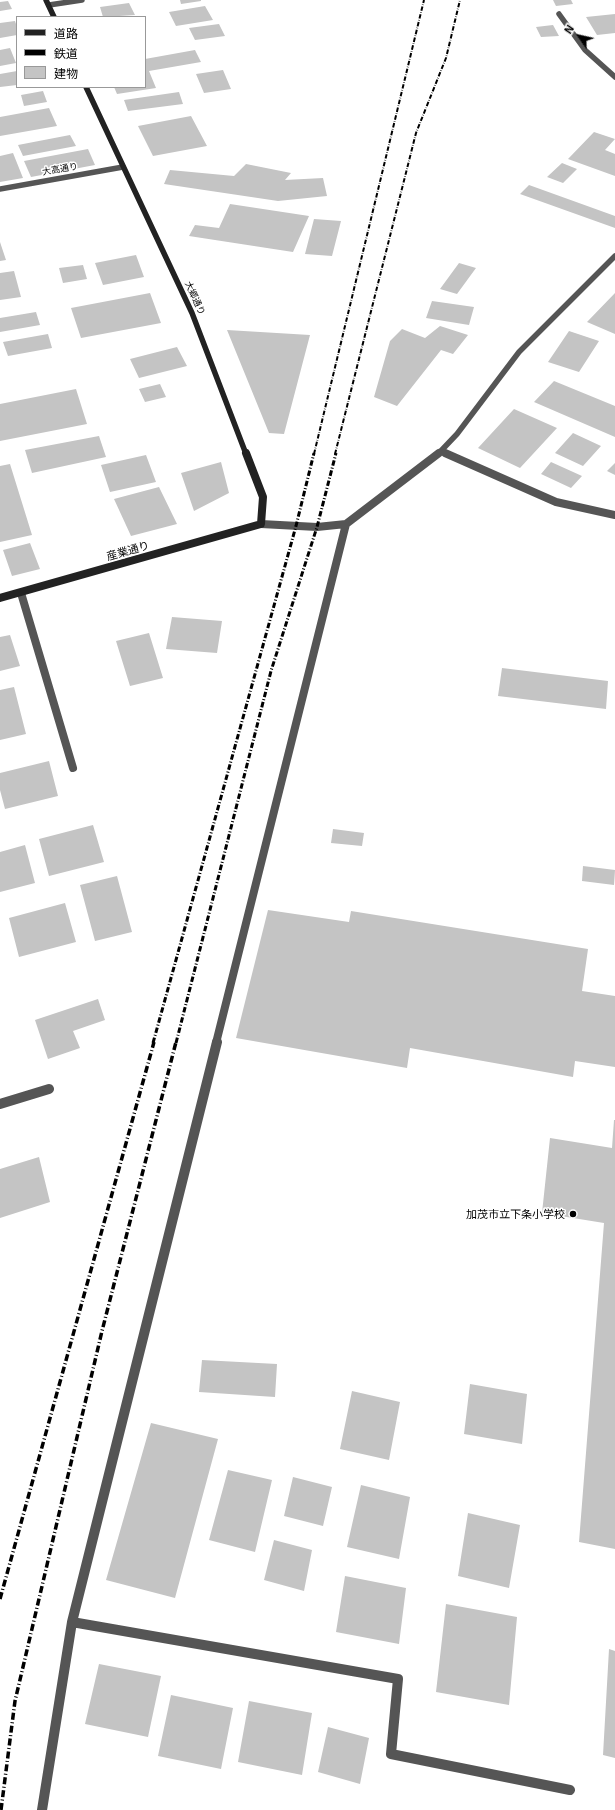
<!DOCTYPE html>
<meta charset="utf-8">
<style>
body{margin:0}
#map{position:relative;width:615px;height:1810px;overflow:hidden;background:#fff;font-family:"Exo 2","Noto Sans JP",sans-serif}
canvas{display:block}
.legend{position:absolute;left:16px;top:16px;width:130px;height:72px;box-sizing:border-box;background:#fff;border:1px solid #999;margin:0;padding:5px 7px;list-style:none;font-size:12px;color:#000}
.legend li{display:flex;align-items:center;gap:8px;height:20px}
.legend b{width:20px;border:1px solid #999}
.north{position:absolute;left:559px;top:16px;width:40px;height:40px;-webkit-text-stroke:3px #fff;paint-order:stroke;rotate:304deg;font-size:11px;font-weight:700;line-height:16px;text-align:center;color:#000}
.north::after{content:'';display:block;margin:auto;width:14px;height:18px;background:#000;clip-path:polygon(50% 0,100% 100%,50% 72%,0 100%)}
</style>
<div id="map">
<canvas width="615" height="1810"></canvas>
<ul class="legend">
<li><b style="height:5px;background:#222"></b>道路</li>
<li><b style="height:5px;background:#000"></b>鉄道</li>
<li><b style="height:11px;background:#c4c4c4"></b>建物</li>
</ul>
<div class="north">N</div>
</div>
<script>
const c = document.querySelector('canvas').getContext('2d');
c.lineJoin = 'round';
function fillPath(path, color) { c.fillStyle = color; c.fill(path, 'evenodd'); }
function strokePath(path, color, width, dash) { c.strokeStyle = color; c.lineWidth = width; c.lineCap = dash ? 'butt' : 'round'; c.setLineDash(dash || []); c.stroke(path); }
function drawText(font, color, halo, rows, align = 'center') {
  c.font = font + ' "Exo 2","Noto Sans JP",sans-serif'; c.lineWidth = 3; c.setLineDash([]); c.textBaseline = 'middle'; c.strokeStyle = halo; c.fillStyle = color; for (const [text, x, y, turn = 0] of rows) {
    c.save(); c.translate(x, y); c.rotate((+turn || 0) * Math.PI / 180); c.textAlign = isNaN(turn) ? turn : align; if (halo) c.strokeText(text, 0, 0); c.fillText(text, 0, 0); c.restore();
  }
}
const building = new Path2D(`
 M180,0H201V1L181,4Z
 M553,0H571L573,4L556,6Z
 M8,1L12,9L0,11V2Z
 M129,3L135,15L103,17L100,7Z
 M205,6L213,20L176,26L169,12Z
 M615,14V33L597,35L586,17Z
 M15,21L17,27V35L0,38V23Z
 M219,24L225,36L195,40L189,28Z
 M553,25L559,36L541,37L536,27Z
 M10,48L16,63L0,66V50Z
 M195,50L201,62L149,71L156,88L117,94L114,87H145V59Z
 M223,70L231,89L204,93L196,74Z
 M17,71V85L0,87V74Z
 M43,91L47,102L24,106L21,95Z
 M179,92L183,104L128,111L124,100Z
 M49,108L57,126L0,136V117Z
 M191,116L207,146L153,156L138,126Z
 M594,132L615,139L605,150L615,154V176L568,159Z
 M70,135L76,146L23,156L18,145Z
 M88,149L95,165L31,177L24,161Z
 M13,153L23,178L0,182V156Z
 M562,163L577,169L563,183L547,177Z
 M246,164L291,173L285,180L323,178L327,196L278,201L164,184L170,170L234,176Z
 M529,185L615,216V228L520,194Z
 M230,204L309,216L293,252L189,236L195,225L219,228Z
 M314,219L341,221L332,256L305,254Z
 M0,242L6,260L0,261Z
 M136,255L144,277L103,285L95,263Z
 M459,263L476,268L457,294L440,289Z
 M83,265L87,279L63,283L59,268Z
 M14,271L21,297L0,300V273Z
 M150,293L161,323L81,338L71,308Z
 M615,293V334L587,322Z
 M432,301L474,307L469,325L426,318Z
 M36,312L40,325L0,332V318Z
 M440,326L468,335L453,354L441,350L397,406L374,397L390,341L402,329L425,338Z
 M227,330L310,335L284,434L269,433Z
 M569,331L599,341L579,372L548,362Z
 M48,334L52,348L8,356L3,342Z
 M177,347L187,366L139,378L130,359Z
 M554,381L615,406V437L534,402Z
 M160,384L166,397L145,402L139,389Z
 M76,389L87,424L0,441V404Z
 M514,409L557,428L520,468L478,448Z
 M573,433L601,446L583,466L555,453Z
 M99,436L106,457L32,473L25,450Z
 M146,455L156,482L110,492L101,465Z
 M221,462L229,493L194,511L181,473Z
 M551,462L582,476L571,488L541,474Z
 M615,463V475L607,471Z
 M10,464L32,535L0,542V466Z
 M159,487L177,524L131,536L114,499Z
 M30,543L40,569L12,576L3,550Z
 M172,617L222,621L217,653L166,649Z
 M149,633L163,678L130,686L116,641Z
 M10,635L20,666L0,671V637Z
 M502,668L608,681L606,709L498,696Z
 M14,687L26,734L0,740V690Z
 M49,761L58,796L5,809L0,790V773Z
 M93,825L104,862L49,876L39,839Z
 M333,829L364,833L362,846L331,843Z
 M25,845L35,883L0,892V852Z
 M583,866L615,870L614,885L582,881Z
 M117,876L132,932L95,941L80,885Z
 M65,903L76,942L19,957L9,918Z
 M268,910L349,922L351,911L588,949L582,991L615,996V1067L575,1061L573,1077L410,1048L407,1068L236,1038Z
 M98,999L105,1020L73,1031L80,1048L48,1059L35,1020Z
 M614,1120H615V1549L579,1542L604,1223L542,1213L550,1138L612,1148Z
 M39,1157L50,1202L0,1218V1169Z
 M202,1360L277,1364L275,1397L199,1392Z
 M470,1384L527,1394L522,1444L464,1434Z
 M352,1391L400,1402L389,1460L340,1449Z
 M151,1423L218,1439L175,1598L106,1580Z
 M228,1470L272,1480L255,1552L209,1540Z
 M293,1477L332,1487L323,1526L284,1516Z
 M361,1485L410,1497L399,1559L347,1547Z
 M468,1513L520,1525L509,1588L458,1576Z
 M274,1540L312,1550L304,1591L264,1580Z
 M345,1576L406,1588L399,1644L336,1632Z
 M446,1604L517,1617L509,1705L436,1692Z
 M609,1649L615,1651V1758L603,1755Z
 M99,1664L161,1676L148,1737L85,1724Z
 M171,1695L233,1708L221,1769L158,1756Z
 M249,1701L312,1713L302,1775L238,1762Z
 M328,1727L369,1738L360,1784L318,1772Z`);
const streetFar2 = new Path2D(`
 M49,5L82,0
 M559,14L585,50L615,77
 M0,189L123,167
 M441,451L447,454
 M438,454L457,434L519,352L615,256`);
const streetFar1 = new Path2D(`
 M445,453L556,502L615,515
 M261,524L317,527L346,524L439,453
 M21,593L73,768
 M216,1043L346,524`);
const street = new Path2D(`
 M0,1104L49,1089
 M72,1622L398,1679L391,1754L570,1790
 M42,1810L72,1622L217,1042`);
const secondaryFar1 = new Path2D(`
 M46,0L54,17
 M86,87L192,313L246,454`);
const secondary = new Path2D(`
 M0,598L261,524L263,497L246,453`);
const railFar2 = new Path2D(`
 M314,454L424,0
 M335,454L416,133L446,58L460,0`);
const railFar1 = new Path2D(`
 M153,1043L296,526L314,453
 M176,1043L271,671L317,527L336,453`);
const rail = new Path2D(`
 M0,1599L154,1042
 M1,1810L15,1701L102,1331L176,1042`);
const markers = [
 [573,1214,4,"#000"]
];
const farStreetnames = [
 ["大高通り",60,169,-10],
 ["大郷通り",195,298,65]
];
const streetNames = [
 ["産業通り",128,551,-16]
];
const poiNames = [
 ["加茂市立下条小学校",565,1214]
];
fillPath(building, '#c4c4c4');
strokePath(streetFar2, '#555', 5.5);
strokePath(streetFar1, '#555', 8);
strokePath(street, '#555', 10);
strokePath(secondaryFar1, '#222', 5.5);
strokePath(secondary, '#222', 8);
strokePath(railFar2, '#000', 2, [4.5, 1.5, 0.5, 1.5]);
strokePath(railFar1, '#000', 3, [5.5, 2, 1, 2]);
strokePath(rail, '#000', 3.5, [7, 2.5, 1, 2.5]);
for (const [x, y, r, color] of markers) { const dot = new Path2D(); dot.arc(x, y, r, 0, 2 * Math.PI); c.fillStyle = color; c.fill(dot); strokePath(dot, '#fff', 1.5); }
drawText('9px', '#000', '#fff', farStreetnames);
drawText('11px', '#000', '#fff', streetNames);
drawText('11px', '#000', '#fff', poiNames, 'right');
</script>
